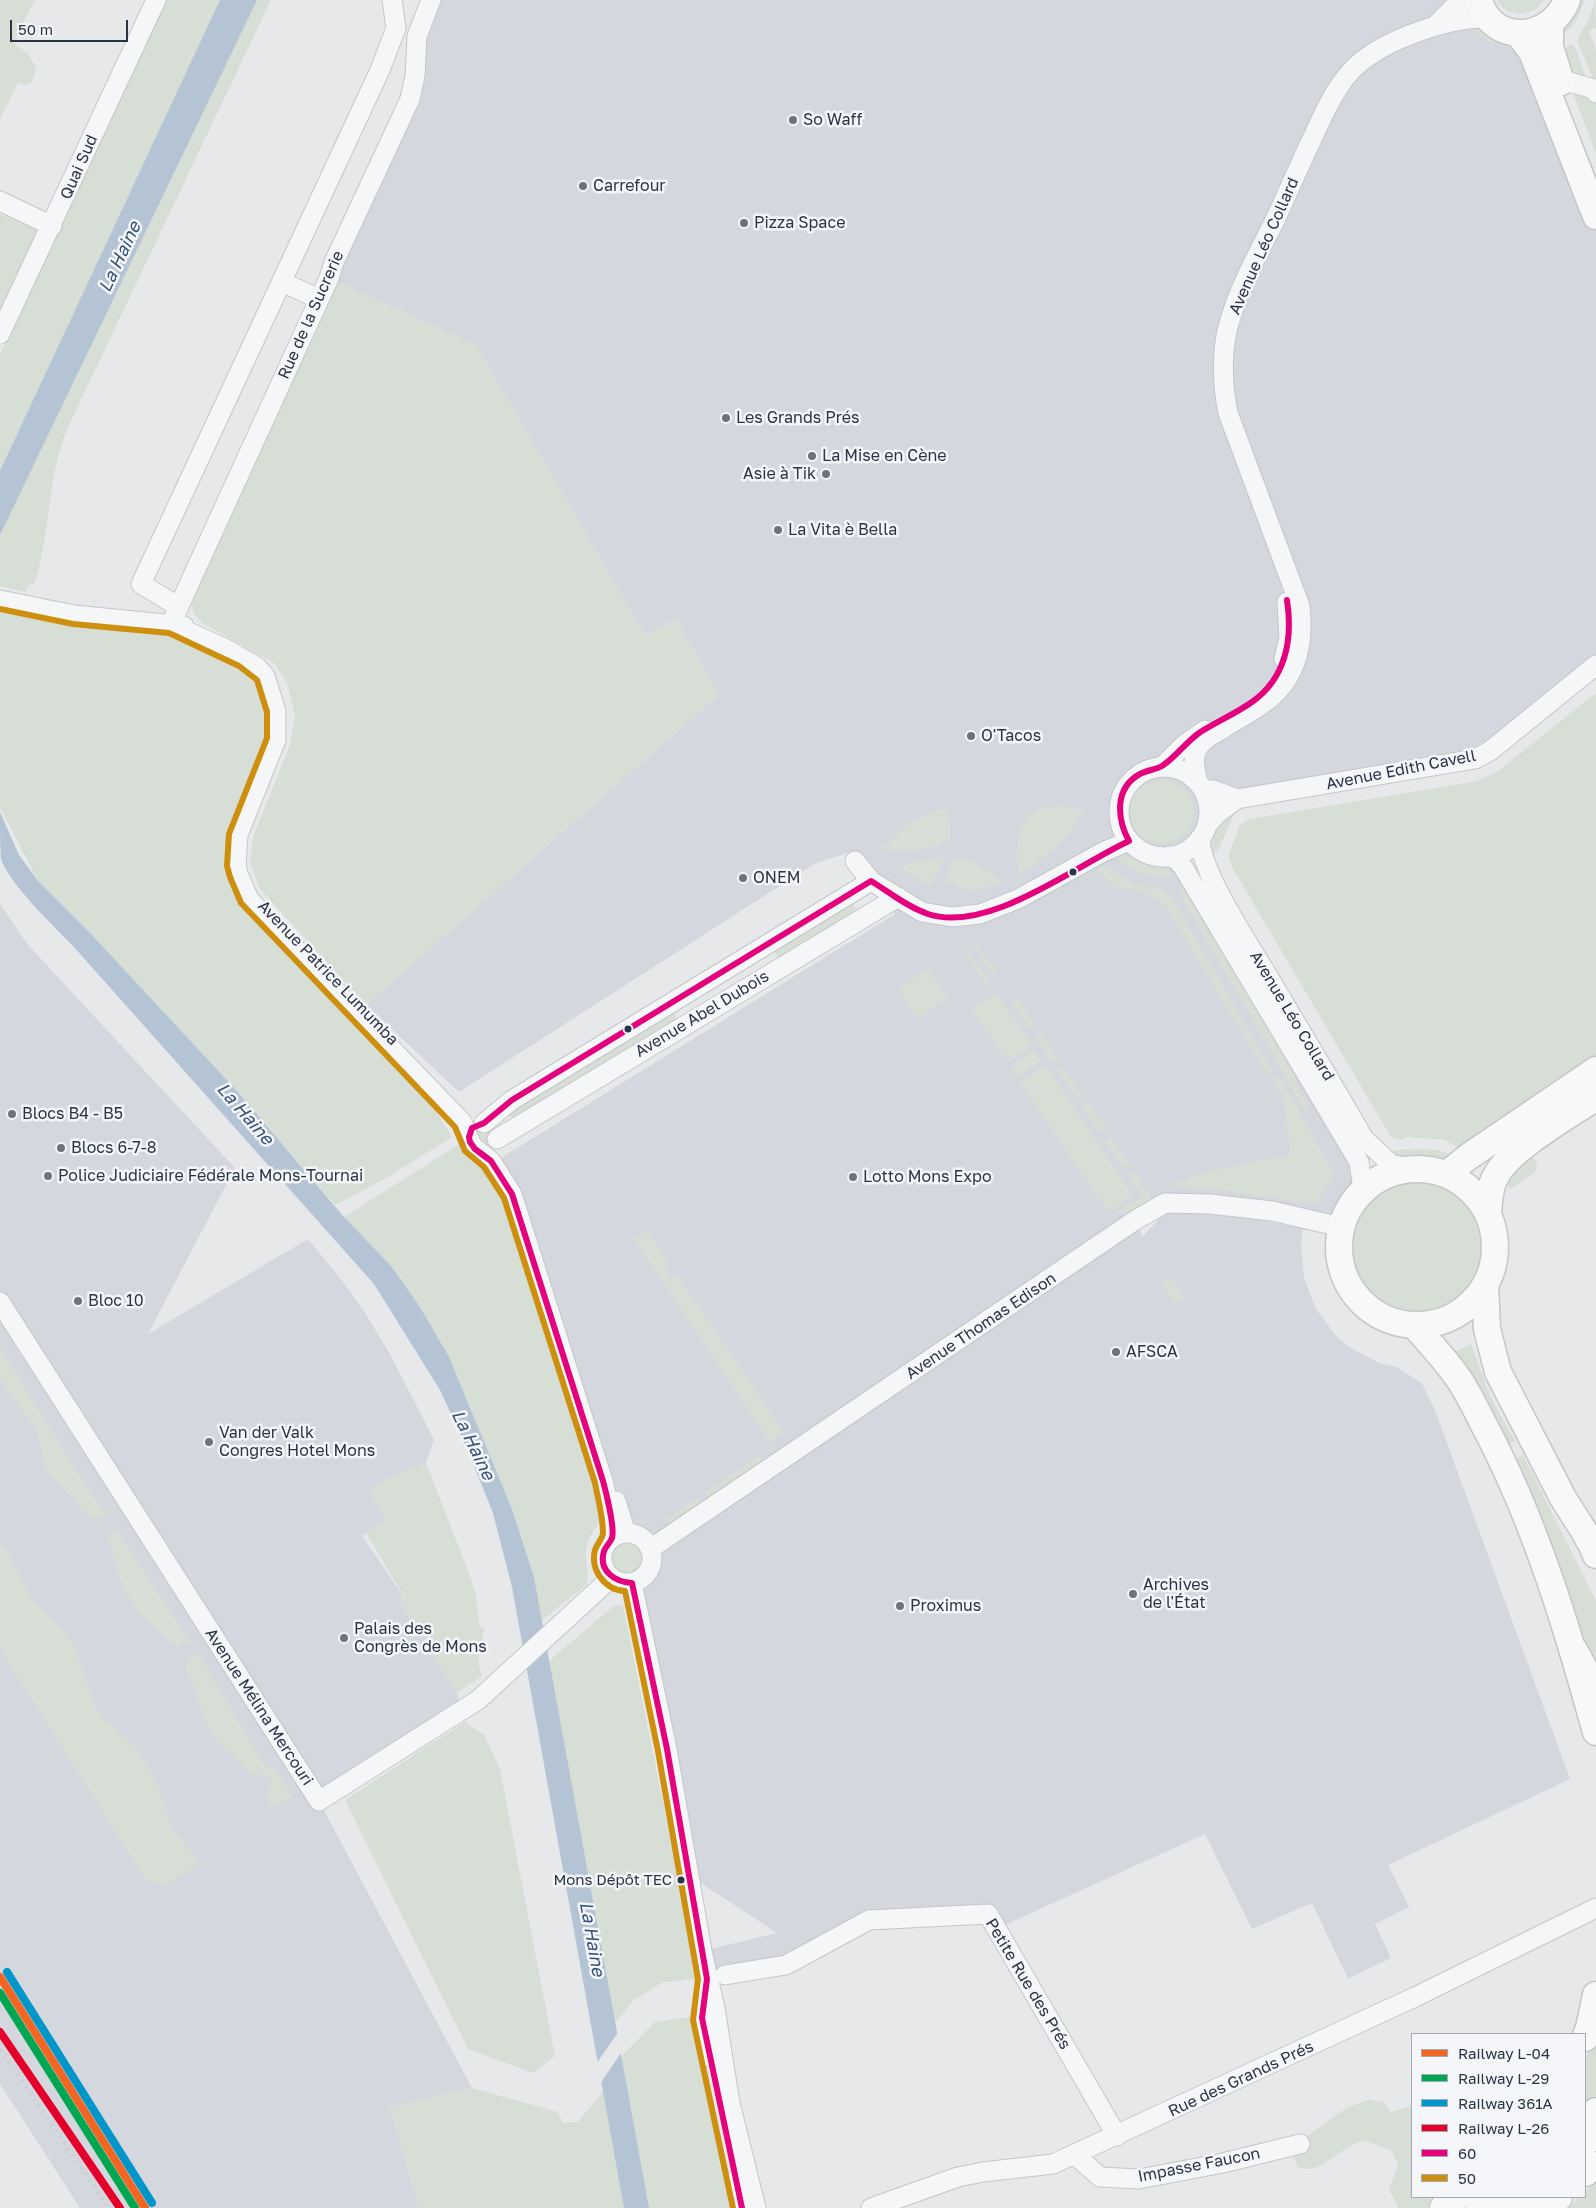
<!DOCTYPE html>
<meta charset="utf-8">
<style>
body{margin:0}
#map{position:relative;width:1596px;height:2208px;overflow:hidden;background:#e6e8ea;font-family:"Golos Text",sans-serif}
canvas{display:block}
.legend{position:absolute;left:1411px;top:2033px;width:175px;height:165px;box-sizing:border-box;background:#f4f6f9;border:1px solid #a4a8b1;margin:0;padding:6px 9px;list-style:none;font-size:15px;color:#2b3445}
.legend li{display:flex;align-items:center;gap:10px;height:25px}
.legend b{width:25px;border:1px solid #a4a8b1}
.scale{position:absolute;left:10px;top:20px;width:118px;height:22px;box-sizing:border-box;border:2px solid #2b3445;border-top:0;padding-left:6px;font-size:15px;line-height:18px;white-space:nowrap;color:#2b3445;-webkit-text-stroke:4px #f4f6f9;paint-order:stroke}
</style>
<div id="map">
<canvas width="1596" height="2208"></canvas>
<ul class="legend">
<li><b style="height:6px;background:#f26522"></b>Railway L-04</li>
<li><b style="height:6px;background:#00a651"></b>Railway L-29</li>
<li><b style="height:6px;background:#0096ca"></b>Railway 361A</li>
<li><b style="height:6px;background:#e4002b"></b>Railway L-26</li>
<li><b style="height:6px;background:#e5007d"></b>60</li>
<li><b style="height:6px;background:#ce8f0e"></b>50</li>
</ul>
<div class="scale">50 m</div>
</div>
<script>
const c = document.querySelector('canvas').getContext('2d');
c.lineJoin = 'round';
function fillPath(path, color) { c.fillStyle = color; c.fill(path, 'evenodd'); }
function strokePath(path, color, width, dash) { c.strokeStyle = color; c.lineWidth = width; c.lineCap = dash ? 'butt' : 'round'; c.setLineDash(dash || []); c.stroke(path); }
function drawText(font, color, halo, rows, align = 'center') {
  c.font = font + ' "Golos Text",sans-serif'; c.lineWidth = 5; c.setLineDash([]); c.textBaseline = 'middle'; c.strokeStyle = halo; c.fillStyle = color; for (const [text, x, y, turn = 0] of rows) {
    c.save(); c.translate(x, y); c.rotate((+turn || 0) * Math.PI / 180); c.textAlign = isNaN(turn) ? turn : align; if (halo) c.strokeText(text, 0, 0); c.fillText(text, 0, 0); c.restore();
  }
}
const built = new Path2D(`
 M431,0H1479L1489,18L1502,28L1518,33L1532,52L1596,216V654L1486,744L1473,751L1237,789L1227,807L1217,814L1207,825L1200,838L1185,851L1378,1179L1363,1189L1350,1207L1341,1227L1272,1211L1210,1204L1165,1203L1134,1221L1143,1236L1164,1214L1187,1208L1210,1209L1237,1212L1269,1222L1303,1228L1301,1244L1304,1278L1316,1309L1336,1336L1349,1347L1379,1363L1396,1367L1422,1383L1436,1413L1570,1779L1388,1865L1409,1907L1375,1924L1391,1958L1348,1979L1312,1903L1252,1929L1205,1834L998,1928L988,1914L869,1920L786,1965L707,1979L702,1951L777,1933L690,1876L644,1635L613,1506L516,1195L496,1161L895,914L884,889L871,881L850,852L814,864L459,1092L366,1005L719,695L676,619L645,635L476,345L329,278L334,262L410,99L415,76L417,36Z
 M0,904L28,945L235,1168L148,1334L308,1239L343,1282L365,1313L390,1354L434,1440L426,1463L388,1479L369,1491L387,1520L362,1536L404,1597L399,1600L457,1693L462,1710L319,1801L472,2088L390,2107L419,2208H80L0,2084Z`);
const green = new Path2D(`
 M0,0H35L13,43L28,53L36,68L32,82L23,85L18,83L0,119Z
 M166,0H271L67,429C46,481 51,534 34,585L29,584L25,592L0,586V354Z
 M1497,0H1544C1535,17 1506,19 1497,0Z
 M1572,0H1584C1581,15 1571,34 1555,37Z
 M1595,0L1596,28L1589,31L1596,50V86L1577,40L1590,16Z
 M1478,23L1519,50C1500,47 1480,42 1469,24Z
 M1572,44L1575,47L1588,83L1572,77L1557,52Z
 M1572,87L1596,101V153L1574,96Z
 M0,214L41,232L0,320Z
 M334,280L476,345L645,635L676,619L719,695L366,1005L260,889L250,863L253,837L290,745L295,716L287,683L274,663L204,624L194,614L190,600Z
 M0,611L76,625L169,633L234,659L256,676L269,711L266,742L230,866L422,1090L452,1137L386,1178L335,1205L237,1091L38,881L0,807Z
 M1596,693V1065L1467,1152L1444,1140L1407,1137L1401,1140L1391,1137L1232,867L1228,856L1240,825L1249,819L1477,781L1498,771Z
 M1130 812a32 32 0 1 1 64 0a32 32 0 1 1-64 0Z
 M1064,806L1082,810C1075,837 1041,860 1019,875C1015,855 1016,826 1033,812C1041,806 1055,807 1064,806Z
 M939,809H946L951,828L950,843L944,841L942,845C924,849 899,854 881,849L909,823Z
 M1235,811L1219,849L1210,857C1209,833 1218,825 1235,811Z
 M1114,855C1129,854 1164,867 1177,876C1152,879 1133,873 1114,855Z
 M946,856L931,886L924,884L899,866Z
 M954,858C974,860 988,868 1002,882C976,891 971,894 945,881Z
 M1105,865C1115,872 1124,879 1135,884C1149,889 1163,885 1172,897L1273,1072L1268,1076L1267,1074L1166,907C1149,892 1136,889 1114,887L1097,870Z
 M1185,884L1295,1070L1296,1084L1309,1109L1305,1111L1180,895V891Z
 M851,901L856,909L854,913L782,958L778,957L772,949Z
 M976,942L991,965L993,964L998,971L992,974L972,943Z
 M966,948L991,984L987,986L963,950Z
 M928,969L948,998L918,1019L898,989Z
 M996,993L1032,1045L1008,1062L972,1009Z
 M1017,997L1037,1029L1027,1026L1011,1001Z
 M673,1010L678,1020L513,1120L507,1110Z
 M1040,1032L1061,1063L1051,1061L1034,1036Z
 M1034,1050L1042,1061L1018,1077L1011,1066Z
 M1045,1065L1133,1195L1110,1211L1106,1209L1020,1082Z
 M1064,1068L1085,1098L1075,1096L1058,1071Z
 M1279,1075L1335,1175L1317,1202L1312,1204L1227,1191L1169,1185C1208,1168 1246,1163 1288,1156L1290,1150L1283,1094L1279,1093L1271,1080Z
 M1088,1102L1109,1133L1098,1131L1082,1106Z
 M479,1127L489,1129L492,1132V1142L486,1147L473,1134Z
 M1111,1137L1132,1168L1122,1166L1105,1141Z
 M463,1142L512,1213L555,1349L601,1509C602,1524 591,1531 587,1545C583,1559 590,1571 587,1584L541,1621L534,1577L512,1509L449,1357L420,1307L344,1217Z
 M1422,1149L1438,1150L1458,1157C1442,1168 1404,1158 1386,1154L1397,1150Z
 M1529,1157L1536,1160L1537,1170L1511,1189L1507,1183V1169Z
 M1135,1172L1150,1196L1149,1201L1128,1212L1115,1213L1143,1196L1129,1176Z
 M1351 1248a67 67 0 1 1 134 0a67 67 0 1 1-134 0Z
 M648,1230L670,1264L665,1268L671,1278L677,1274L784,1432L770,1442L634,1239Z
 M1170,1276L1185,1299L1175,1304L1160,1283Z
 M1471,1344L1490,1396L1515,1441L1507,1446L1452,1353Z
 M0,1347L77,1471L108,1517L91,1519L46,1470L37,1432L0,1379Z
 M763,1453L762,1462L709,1498L705,1492Z
 M1523,1455L1596,1601V1678L1513,1460Z
 M426,1463L470,1576L476,1596L479,1626L484,1628L478,1662L482,1676L457,1693L399,1600L404,1596L366,1533L387,1519L369,1491L388,1479Z
 M699,1497L702,1502L670,1524L666,1519Z
 M115,1527L190,1641L178,1647L173,1645L139,1613L124,1591L107,1536Z
 M608 1558a20 20 0 1 1 40 0a20 20 0 1 1-40 0Z
 M0,1543L9,1554L33,1601L64,1630L77,1651L93,1701L101,1715L133,1745L147,1764L157,1783L173,1831L184,1842L200,1863L164,1886L145,1879L0,1649Z
 M615,1605L623,1606L699,1979L663,1982L634,2000L615,2023L549,1661Z
 M198,1653L267,1769L274,1767L293,1796L272,1807C265,1796 266,1791 273,1780L260,1774L253,1776C239,1761 220,1748 210,1730C199,1711 197,1687 185,1668L189,1659Z
 M465,1722L484,1735L500,1769L555,2056L533,2073L468,2049L345,1800Z
 M697,2016L735,2208H648L621,2057L655,2022Z
 M1596,2031V2099L1585,2107V2059Z
 M472,2088L558,2112L563,2123L578,2122L604,2090L624,2208H419L390,2107Z
 M1368,2100L1384,2102L1390,2112L1412,2106V2197H1439L1427,2208H1399L1389,2190L1398,2164L1391,2150L1362,2140C1354,2144 1345,2149 1338,2154C1321,2164 1320,2171 1298,2168L1293,2156L1298,2142L1348,2107Z
 M1596,2181V2208H1568L1579,2197H1585V2192Z`);
const water = new Path2D(`
 M220,0H257L0,535V471Z
 M0,812L19,855L38,881L90,933L237,1091L344,1217L391,1266L420,1307L449,1357L512,1509L534,1577L649,2208H624L512,1587L493,1513L468,1451L440,1390L374,1284L73,946C54,926 9,884 1,859C0,846 0,826 0,812Z`);
const pier = new Path2D(`
 M619,2031L623,2050L600,2084L596,2064Z`);
const street = new Path2D(`
 M1436,25L1455,6L1466,0
 M1559,79L1594,89L1596,93
 M0,201L52,226
 M282,282L319,299
 M0,334L156,0
 M0,600L74,615L184,626
 M179,607L141,584L380,70L396,28L392,0
 M174,617L329,278L334,262L410,99L415,76L417,36L431,0
 M171,624L228,650L257,667L265,676L271,695L276,711V740L238,835L236,864L238,874L249,899L268,920L462,1122L472,1146L491,1161L512,1194L603,1481L609,1507L612,1538
 M1284,659L1289,638L1287,602
 M1162,767L1184,745L1205,730
 M1119 812a45 45 0 1 1 90 0a45 45 0 1 1-90 0Z
 M1198,782C1196,773 1192,762 1196,752C1200,740 1214,734 1224,728C1239,718 1256,710 1269,699C1298,676 1304,640 1300,606L1228,413C1222,383 1221,356 1228,327C1238,288 1260,251 1277,216C1288,191 1299,167 1310,143C1323,116 1334,87 1356,66C1386,39 1449,17 1489,18
 M1203,790H1213L1237,799
 M1207,825L1217,814L1237,799L1475,759L1490,751L1596,665
 M1200,838C1200,870 1245,938 1263,968C1297,1025 1331,1081 1364,1139L1392,1165L1413,1168
 M1169,856L1178,861L1183,867L1359,1162L1363,1189
 M855,861L871,881L922,912L952,917L980,914L1018,899L1103,852L1129,841
 M484,1123L512,1100L871,881
 M497,1139L898,897
 M0,1302L319,1801L478,1700L611,1578
 M616,1501L626,1533
 M602 1558a25 25 0 1 1 50 0a25 25 0 1 1-50 0Z
 M650,1549L1134,1221L1165,1203L1210,1204L1272,1211L1341,1227
 M632,1583L667,1749L702,1951L715,2008L730,2103L756,2208
 M725,1975L786,1965L869,1920L988,1914L1117,2136
 M706,1988L702,2018L710,2057
 M1075,2155L1100,2177L1139,2179L1223,2163L1300,2144
 M736,2179L742,2208
 M871,2208L958,2177L983,2172L1053,2164L1415,1997L1596,1908`);
const secondary = new Path2D(`
 M1479,0C1492,46 1550,42 1567,0
 M1550,25V47L1561,82
 M1518,33L1532,52L1596,216
 M1339 1247a78 78 0 1 1 156 0a78 78 0 1 1-156 0Z
 M1447,1174L1468,1157L1596,1070
 M1488,1214C1489,1201 1489,1187 1496,1176C1509,1149 1570,1115 1596,1097
 M1485,1286L1487,1329L1498,1372L1563,1498L1589,1539L1596,1555
 M1414,1325C1430,1344 1449,1363 1462,1384C1470,1397 1477,1411 1484,1425C1535,1521 1567,1627 1596,1732
 M1585,2038L1589,2028L1596,1995`);
const primary = new Path2D(`
 M1444,2208L1456,2197`);
const highway = new Path2D(`
 M1589,1539L1596,1547
 M1573,1650L1596,1692
 M1585,2120L1596,2112
 M1585,2172L1596,2160
 M1480,2208L1493,2197
 M1516,2208L1528,2197
 M1545,2208L1558,2197`);
const rail = new Path2D(`
 M0,2049L109,2208`);
const highwayBridge = new Path2D(`
 M1585,2142L1596,2131`);
const bus1 = new Path2D(`
 M742,2208L702,2018L707,1979L667,1749L632,1583C615,1582 598,1571 604,1551C606,1546 610,1543 612,1538C615,1528 606,1492 603,1481L512,1194L491,1161L475,1149L470,1142L469,1137L472,1128L484,1123L512,1100L871,881C889,892 907,907 928,914C988,934 1075,866 1129,841C1117,819 1114,788 1140,774C1147,770 1155,770 1162,766C1176,757 1185,743 1199,733C1216,722 1235,714 1252,702C1286,678 1293,639 1287,600`);
const bus2 = new Path2D(`
 M0,609L73,624L169,633L239,666L257,680L267,712V738L229,834L227,866L230,877L241,903L455,1127L465,1151L484,1167L504,1198L595,1483C598,1499 603,1516 603,1533C603,1538 597,1544 595,1550C590,1570 605,1590 625,1591L658,1751L698,1979L693,2020L733,2208`);
const rail1 = new Path2D(`
 M0,1977L145,2208`);
const rail2 = new Path2D(`
 M0,1993L135,2208`);
const rail3 = new Path2D(`
 M7,1972L152,2203`);
const rail4 = new Path2D(`
 M0,2032L120,2208`);
const markers = [
 [793,120,5,"#6c737f"],
 [583,186,5,"#6c737f"],
 [744,223,5,"#6c737f"],
 [726,418,5,"#6c737f"],
 [812,456,5,"#6c737f"],
 [826,474,5,"#6c737f"],
 [778,530,5,"#6c737f"],
 [971,736,5,"#6c737f"],
 [1073,872,4.5,"#2b3445"],
 [743,878,5,"#6c737f"],
 [628,1029,4.5,"#2b3445"],
 [12,1114,5,"#6c737f"],
 [61,1148,5,"#6c737f"],
 [48,1176,5,"#6c737f"],
 [853,1177,5,"#6c737f"],
 [78,1301,5,"#6c737f"],
 [1116,1352,5,"#6c737f"],
 [209,1442,5,"#6c737f"],
 [1133,1594,5,"#6c737f"],
 [900,1606,5,"#6c737f"],
 [344,1638,5,"#6c737f"],
 [681,1880,4.5,"#2b3445"]
];
const busNames = [
 ["Mons Dépôt TEC",672,1880]
];
const poiNames = [
 ["So Waff",803,120],
 ["Carrefour",593,186],
 ["Pizza Space",754,223],
 ["Les Grands Prés",736,418],
 ["La Mise en Cène",822,456],
 ["Asie à Tik",816,474,"right"],
 ["La Vita è Bella",788,530],
 ["O'Tacos",981,736],
 ["ONEM",753,878],
 ["Blocs B4 - B5",22,1114],
 ["Blocs 6-7-8",71,1148],
 ["Police Judiciaire Fédérale Mons-Tournai",58,1176],
 ["Lotto Mons Expo",863,1177],
 ["Bloc 10",88,1301],
 ["AFSCA",1126,1352],
 ["Van der Valk",219,1433],
 ["Congres Hotel Mons",219,1451],
 ["Archives",1143,1585],
 ["de l'État",1143,1603],
 ["Proximus",910,1606],
 ["Palais des",354,1629],
 ["Congrès de Mons",354,1647]
];
const streetNames = [
 ["Quai Sud",79,167,-66],
 ["Avenue Léo Collard",1264,246,-66],
 ["Rue de la Sucrerie",311,315,-66],
 ["Avenue Edith Cavell",1401,770,-11],
 ["Avenue Patrice Lumumba",328,973,46],
 ["Avenue Abel Dubois",702,1014,-31],
 ["Avenue Léo Collard",1292,1016,59],
 ["Avenue Thomas Edison",981,1326,-34],
 ["Avenue Mélina Mercouri",259,1707,57],
 ["Petite Rue des Prés",1028,1984,59],
 ["Rue des Grands Prés",1241,2079,-25],
 ["Impasse Faucon",1199,2165,-11]
];
const waterNames = [
 ["La Haine",120,257,-65],
 ["La Haine",245,1114,49],
 ["La Haine",473,1445,64],
 ["La Haine",592,1939,80]
];
fillPath(built, '#d4d7dd');
fillPath(green, '#d6ded6');
fillPath(water, '#b4c4d5');
fillPath(pier, '#e6e8ea');
strokePath(street, '#c4c6c8', 21);
strokePath(secondary, '#c4c6c8', 29);
strokePath(primary, '#c2c5c8', 30);
strokePath(highway, '#b8bbbf', 30);
strokePath(street, '#f5f6f7', 19);
strokePath(secondary, '#f8f8f8', 26);
strokePath(primary, '#f8f8f8', 28);
strokePath(highway, '#f8f8f8', 28);
strokePath(rail, '#cecfd2', 4, [2.5, 5]);
strokePath(highwayBridge, '#b8bbbf', 30, []);
strokePath(highwayBridge, '#f8f8f8', 28);
strokePath(bus1, '#e5007d', 6);
strokePath(bus2, '#ce8f0e', 6);
strokePath(rail1, '#f26522', 8);
strokePath(rail2, '#00a651', 8);
strokePath(rail3, '#0096ca', 8);
strokePath(rail4, '#e4002b', 8);
for (const [x, y, r, color] of markers) { const dot = new Path2D(); dot.arc(x, y, r, 0, 2 * Math.PI); c.fillStyle = color; c.fill(dot); strokePath(dot, '#f4f6f9', 2); }
drawText('15px', '#2b3445', '#f4f6f9', busNames, 'right');
drawText('16px', '#2b3445', '#f4f6f9', poiNames, 'left');
drawText('16px', '#2b3445', '#f4f6f9', streetNames);
drawText('italic 18px', '#34527a', '#f4f6f9', waterNames);
</script>
